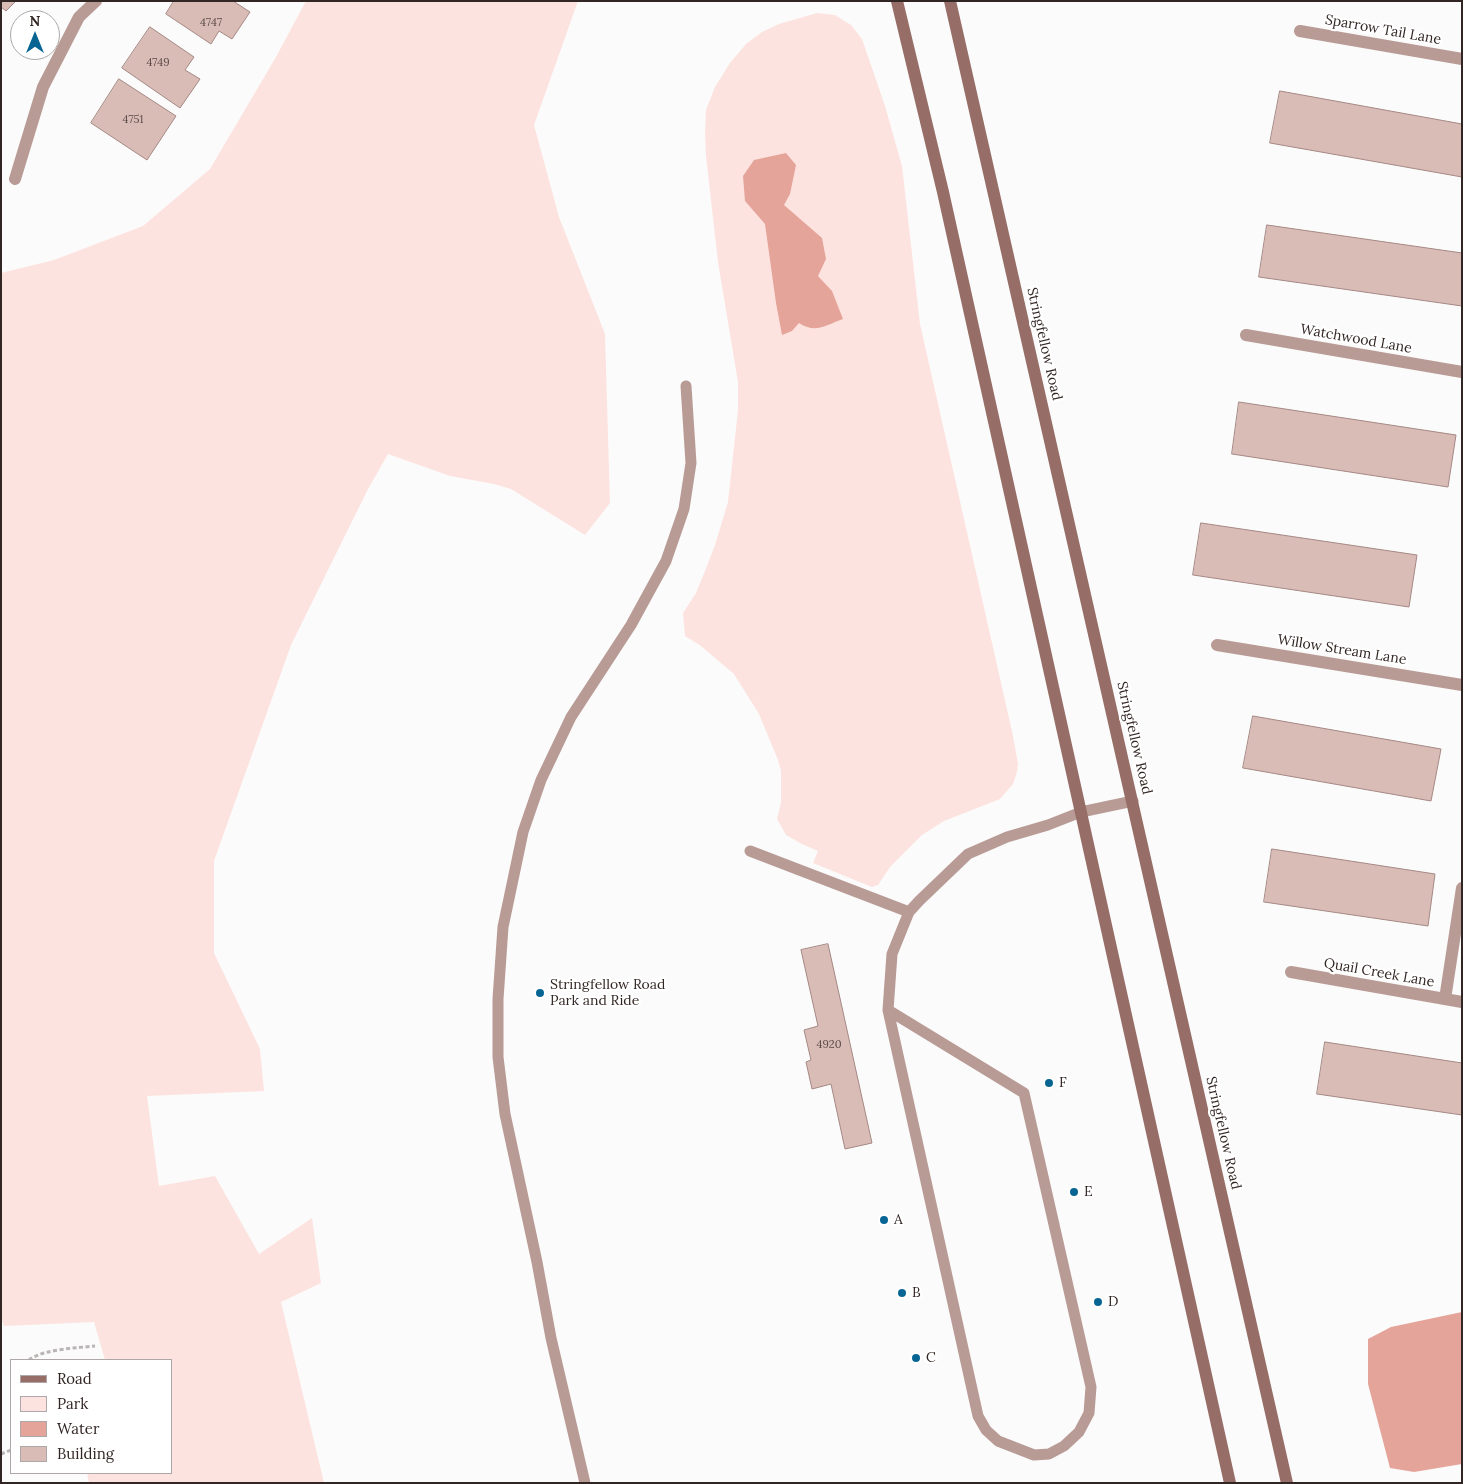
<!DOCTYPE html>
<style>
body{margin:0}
#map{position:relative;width:1463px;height:1484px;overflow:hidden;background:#fbfbfb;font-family:Lora,serif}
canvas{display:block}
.frame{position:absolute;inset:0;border:2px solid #322624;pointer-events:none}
.legend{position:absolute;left:10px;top:1359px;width:162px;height:115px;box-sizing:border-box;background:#fff;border:1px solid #ada8a7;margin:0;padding:6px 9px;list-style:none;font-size:15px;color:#322624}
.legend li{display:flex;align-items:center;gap:10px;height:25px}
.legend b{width:25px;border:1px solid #ada8a7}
.north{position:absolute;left:10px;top:10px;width:50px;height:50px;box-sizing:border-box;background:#fff;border:1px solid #ada8a7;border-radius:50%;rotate:0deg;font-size:14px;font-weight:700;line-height:20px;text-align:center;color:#322624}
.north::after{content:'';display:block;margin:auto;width:18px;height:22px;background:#076594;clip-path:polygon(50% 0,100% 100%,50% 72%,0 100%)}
</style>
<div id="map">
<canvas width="1463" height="1484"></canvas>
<div class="frame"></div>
<ul class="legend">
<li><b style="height:6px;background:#976e67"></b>Road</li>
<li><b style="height:14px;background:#fde3df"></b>Park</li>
<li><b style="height:14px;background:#e5a499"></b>Water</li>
<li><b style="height:14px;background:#dabcb7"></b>Building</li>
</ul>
<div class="north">N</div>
</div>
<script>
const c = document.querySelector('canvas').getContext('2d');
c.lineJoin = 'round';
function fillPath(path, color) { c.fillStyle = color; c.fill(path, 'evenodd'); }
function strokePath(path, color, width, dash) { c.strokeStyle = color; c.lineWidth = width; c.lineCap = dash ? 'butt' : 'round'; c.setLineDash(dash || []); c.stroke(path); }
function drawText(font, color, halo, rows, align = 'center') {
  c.font = font + ' Lora,serif'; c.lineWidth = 4.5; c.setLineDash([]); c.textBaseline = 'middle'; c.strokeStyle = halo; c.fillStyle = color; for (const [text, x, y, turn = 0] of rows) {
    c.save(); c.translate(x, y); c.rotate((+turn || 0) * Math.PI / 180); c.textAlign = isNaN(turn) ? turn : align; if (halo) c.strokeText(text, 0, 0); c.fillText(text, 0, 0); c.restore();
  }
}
const green = new Path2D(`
 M306,1H578L534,125L559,217L605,334L610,503L585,535L511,489L494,484L450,476L388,454L367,491L291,645L214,861V953L260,1049L264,1091L147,1096L159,1186L215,1176L259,1254L312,1218L321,1283L281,1302L324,1483H89L87,1473H171V1360H105L94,1322L4,1326L1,1317V273L54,260L143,226L210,169L276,57Z
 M817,13L835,15L851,25L862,39L885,106L902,166L920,324L1013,736L1018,764L1017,772L1013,784L1000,799L944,821L922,835L890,867L878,885L872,887L813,863L818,851L802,844L786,835L777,819L781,803V771L778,760L759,714L734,674L701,646L685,636L683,613L696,593L705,571L715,545L728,502L738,410V382L718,262L706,156L705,133L706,110L715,87L730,63L746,44L762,32L779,24Z`);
const water = new Path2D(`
 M786,153L796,165L790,194L784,205L822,238L826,259L818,276L832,291L843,319C826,325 816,334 799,323L792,331L782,335L776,303L765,224L745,201L743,176L754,160Z
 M1462,1312V1464L1414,1472L1390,1468L1368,1384V1339L1391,1327Z`);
const building = new Path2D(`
 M1,1H16L6,11L1,7Z
 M174,1H233L250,12L232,39L219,31L211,44L166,14Z
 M150,27L194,57L185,70L200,79L180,108L122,68Z
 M119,79L176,116L147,160L91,123Z
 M1280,91L1462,124V177L1270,143Z
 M1267,225L1462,253V306L1259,277Z
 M1239,402L1456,435L1448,487L1232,454Z
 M1201,523L1417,555L1409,607L1193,575Z
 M1253,716L1441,749L1431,801L1243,768Z
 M1272,849L1435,874L1428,926L1264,902Z
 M828,944L872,1143L845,1149L831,1084L812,1089L806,1062L811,1060L804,1030L818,1026L801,950Z
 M1325,1042L1462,1063V1115L1317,1094Z`);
const path = new Path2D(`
 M29,1360C43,1349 77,1348 95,1346
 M1,1454L11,1450`);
const service = new Path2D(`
 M750,851L909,912
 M888,1010L1024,1093L1091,1387L1089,1413L1079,1432L1064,1446L1049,1454L1034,1455L998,1441L986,1430L978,1416L888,1010L892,954L909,912L919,901L968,854L1007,837L1048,825L1081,812L1133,801
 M585,1483L551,1338L537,1262L505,1114L498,1057V999L503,927L523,832L541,780L571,717L631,625L666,561L684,509L691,463L686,386`);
const minor = new Path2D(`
 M1300,31L1462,59
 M15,179L43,87L79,17L96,1
 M1246,335L1462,372
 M1217,645L1462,685
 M1291,972L1462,1002
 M1445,999L1462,888`);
const secondary = new Path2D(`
 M897,1L943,192L1230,1483
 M950,1L1287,1483`);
const markers = [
 [540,993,5,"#076594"],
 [1049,1083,5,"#076594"],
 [1074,1192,5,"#076594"],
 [884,1220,5,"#076594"],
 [902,1293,5,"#076594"],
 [1098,1302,5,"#076594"],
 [916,1358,5,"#076594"]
];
const numberNames = [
 ["4747",211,23],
 ["4749",158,63],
 ["4751",133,120],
 ["4920",829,1045]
];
const streetNames = [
 ["Sparrow Tail Lane",1383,30,10],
 ["Watchwood Lane",1356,339,10],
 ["Stringfellow Road",1044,344,77],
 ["Willow Stream Lane",1342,650,9],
 ["Stringfellow Road",1134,738,77],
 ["Quail Creek Lane",1379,973,10],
 ["Stringfellow Road",1223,1133,77]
];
const poiNames = [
 ["Stringfellow Road",550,985],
 ["Park and Ride",550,1001],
 ["F",1059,1083],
 ["E",1084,1192],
 ["A",894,1220],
 ["B",912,1293],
 ["D",1108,1302],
 ["C",926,1358]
];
fillPath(green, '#fde3df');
fillPath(water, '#e5a499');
fillPath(building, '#dabcb7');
strokePath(building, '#a48883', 1);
strokePath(path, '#b9b5b4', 3, [4, 2.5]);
strokePath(service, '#b99b96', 11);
strokePath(minor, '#b99b96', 12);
strokePath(secondary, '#976e67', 12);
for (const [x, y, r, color] of markers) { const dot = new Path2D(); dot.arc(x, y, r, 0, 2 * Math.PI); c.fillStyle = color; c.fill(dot); strokePath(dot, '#fff', 2); }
drawText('11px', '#5c4c49', null, numberNames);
drawText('14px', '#322624', '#fff', streetNames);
drawText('14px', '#322624', '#fff', poiNames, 'left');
</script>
